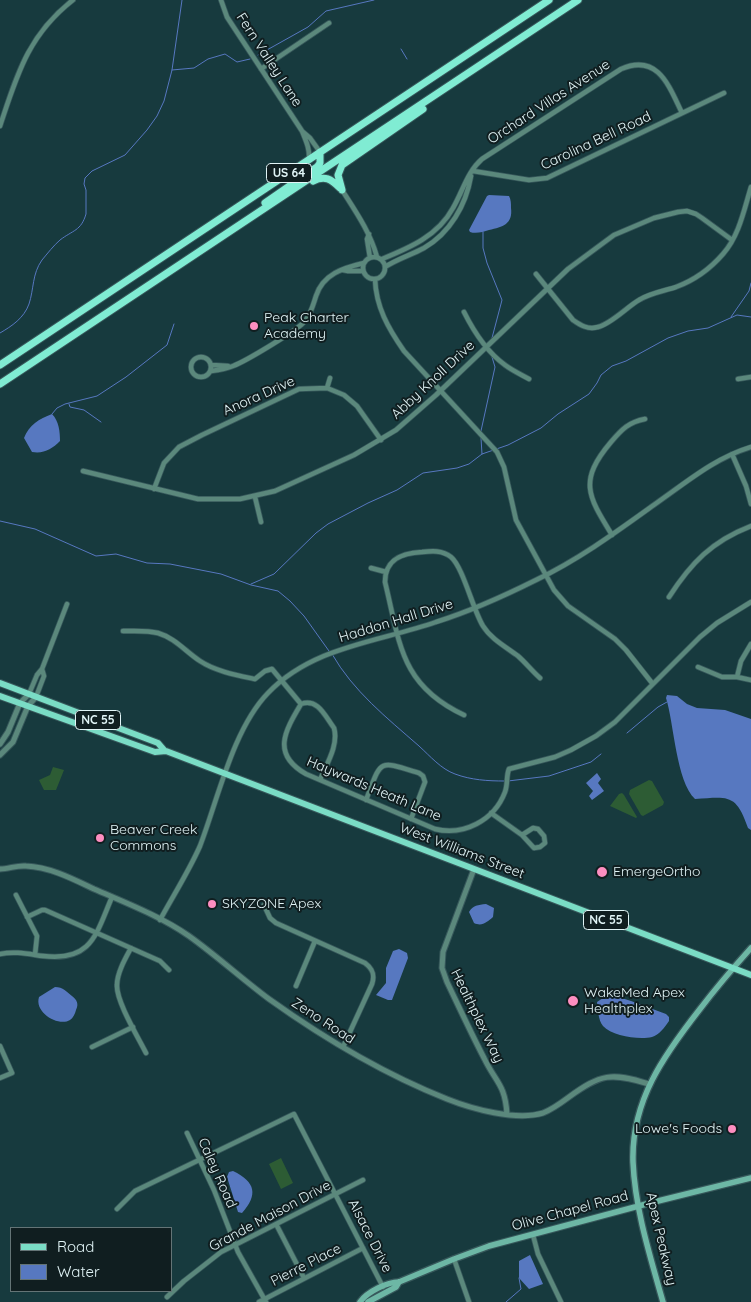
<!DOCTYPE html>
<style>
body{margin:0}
#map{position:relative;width:751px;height:1302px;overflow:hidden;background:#173a3e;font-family:Quicksand,sans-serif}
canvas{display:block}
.legend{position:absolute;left:10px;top:1227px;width:162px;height:65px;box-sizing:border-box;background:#101e20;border:1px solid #647476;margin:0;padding:6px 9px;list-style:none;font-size:15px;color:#e1f4f6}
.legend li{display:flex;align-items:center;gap:10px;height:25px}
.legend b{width:25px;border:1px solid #647476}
</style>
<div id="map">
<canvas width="751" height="1302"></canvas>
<ul class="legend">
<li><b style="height:6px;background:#7adcc5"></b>Road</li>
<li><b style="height:14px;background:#5778c0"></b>Water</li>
</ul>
</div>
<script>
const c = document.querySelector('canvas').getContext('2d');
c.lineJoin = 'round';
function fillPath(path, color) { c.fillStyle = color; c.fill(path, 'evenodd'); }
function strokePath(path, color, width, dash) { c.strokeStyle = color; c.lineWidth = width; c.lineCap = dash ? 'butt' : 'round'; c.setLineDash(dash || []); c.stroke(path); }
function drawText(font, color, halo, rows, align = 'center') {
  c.font = font + ' Quicksand,sans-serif'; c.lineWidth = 4; c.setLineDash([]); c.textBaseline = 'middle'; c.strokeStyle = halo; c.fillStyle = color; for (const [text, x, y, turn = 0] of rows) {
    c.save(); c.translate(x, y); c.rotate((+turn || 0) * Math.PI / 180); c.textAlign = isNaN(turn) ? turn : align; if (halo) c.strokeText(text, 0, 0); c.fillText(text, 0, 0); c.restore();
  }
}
const green = new Path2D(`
 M53,767L64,770L56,790H44L39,780L50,775Z
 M649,780L652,781L664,802L663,805L643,816L641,815L629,794L630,790Z
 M622,793L624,795L637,817L636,818L610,806L619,794Z
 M281,1158L293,1183L281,1189L269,1164Z`);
const water = new Path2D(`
 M489,195L509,196C511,200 511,203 511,208C513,224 503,227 489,230C483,232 476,234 470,232L469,230L487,196Z
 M52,414C59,421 60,432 60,441C52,449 44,454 32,452L24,438C29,425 39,419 52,414Z
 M667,695L677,696L687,704L697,708L725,710L751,719V830L748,828C736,793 728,797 695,799C676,781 674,723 666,698Z
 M597,773L601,779L598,783L604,791L592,800L589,796L593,791L586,783Z
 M486,904L494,908L493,917C487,922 482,927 474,923L469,912C473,905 478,905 486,904Z
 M399,949L407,953L408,958L392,1000H388L376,995L386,983V968L393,951Z
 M55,987C63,987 67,992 72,996C77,1000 79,1004 76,1010C75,1014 73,1018 70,1020C59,1027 34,1013 39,997Z
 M609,994L631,1001L666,1014L669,1017V1021C665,1027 659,1035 652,1037C639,1040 612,1036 603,1026C598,1020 598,1009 597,1002Z
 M233,1171C256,1182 258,1195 242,1213L238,1212L227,1177L229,1172Z
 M530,1255L543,1284L529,1289L519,1278V1261Z`);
const stream = new Path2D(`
 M401,49L407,59
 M258,55L308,27L326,11L374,0
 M172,70L194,68L208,59L225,54L237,62L250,59
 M483,232V248L487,263L502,300L492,338
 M731,317L749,291L751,283
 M0,333C12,326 24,318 29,304C34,289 32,274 42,260C47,254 54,245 60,240C73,230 81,231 86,214V190L84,184L85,178L92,171L125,155L147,130L157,116L164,101L172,70L182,0
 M69,404L70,407L84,410L101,422
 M52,414L57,408L65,404L97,396L126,377L167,345L174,324
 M481,431L495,367L492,357
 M481,438L482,454
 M0,521L35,529L96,556L116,554L147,563L170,564L221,574L251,585L278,591L290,601L304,616L329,651
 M251,584L274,574L316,533L328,524L368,503L397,490L423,473L457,468L469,464L482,454L508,445L541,428L558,414L589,394L597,383L601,375L612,366L626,361L668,338L688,331L708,328L737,315L751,317
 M332,654C353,691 387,718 419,746C430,756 441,769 455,774C471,780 488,781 504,781
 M627,733L658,707L667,702
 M508,781L549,776L591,762L601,754
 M506,1302L521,1289L519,1278`);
const minor = new Path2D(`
 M221,0L227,17L302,131C306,141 310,149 309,160
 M261,69L329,23
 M0,126C17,75 28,35 73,0
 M303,132L310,138L320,152
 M473,171L529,180L547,178L724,93
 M342,190C356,212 370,232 377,257
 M369,234L367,239L370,258
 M363 268a11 11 0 1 1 22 0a11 11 0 1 1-22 0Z
 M382,259C409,248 438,236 453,208C463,191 467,172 482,159L621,69C658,53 669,86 682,113
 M385,267C397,259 411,255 424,248C450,233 466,205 471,176
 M343,270L348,271H363
 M536,274L573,320C580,325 588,330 598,327C611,324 627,307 639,300C650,293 664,291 676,287C695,280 710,269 723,254C739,236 744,210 751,187
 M375,279C376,307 388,328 404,351L497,452L504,467L516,520L554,590L568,606L615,639L626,650L652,683
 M464,312C474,332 487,352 505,365C513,371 522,375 529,379
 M191 367a10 10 0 1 1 20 0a10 10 0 1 1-20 0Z
 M212,365L228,366
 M211,371C219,370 226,369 233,366C246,361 298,330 305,321C311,314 313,305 316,296C323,274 343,268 364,263
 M738,379L751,377
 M327,388L330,378
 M732,454L746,486L751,504
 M83,471L198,499H240L275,491L354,455L396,430L436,395L568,269L614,235L654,218L678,212L687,211L696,214L702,218L732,240
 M154,489L164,463L179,447L202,435L299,389L327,388L344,395L357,406L381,440
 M255,497L261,522
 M612,535C588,496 578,481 611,442C622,429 629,422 645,419
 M371,568L386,572
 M669,597C691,563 712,541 751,526
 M123,631C134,631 147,630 158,633C175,638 185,651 200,661C215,671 236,675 255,679L265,671L272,669L301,704C285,731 271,754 306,774L435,829C463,836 494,821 505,792C508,784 506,776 509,769L555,757L571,750L596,736L615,722L700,637L717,623L751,602
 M698,667L722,677H737L751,680
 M737,677L741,661L751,644
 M29,694L37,675L42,669L67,604
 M36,697L44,676L42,669
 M301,704C318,698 325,716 334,728C339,745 326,765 320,780
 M464,715C400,685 400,643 385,582C385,559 402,553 422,552C432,551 442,550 451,557C463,567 473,610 483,626C491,639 506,647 518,656C526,663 532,671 540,678
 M366,800C382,759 377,760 419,773L423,776L425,782L411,819
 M491,813L522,835L534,848L540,847L545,843L544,836L538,829L533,828L522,835
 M16,895L37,936L35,955
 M264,905L270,918L276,923L365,963C373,969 375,975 372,984L343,1047
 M27,917L42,910H45L160,961L169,970
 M160,920C173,896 189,871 200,846C218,799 233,729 268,693C313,646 379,642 436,622C471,611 504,596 536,580C580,559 619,530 658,502C688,481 715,458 751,447
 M131,948C125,959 117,973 117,985C116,1001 138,1037 146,1053
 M0,954C15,951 28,954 43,956C92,962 96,934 112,897
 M296,986L315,941
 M0,1046L12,1073L0,1078
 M92,1047L133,1027
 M187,1133L214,1190L238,1252L266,1302
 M117,1209L135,1191L294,1114L383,1287
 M276,1224L304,1278
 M533,1235L538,1254L561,1302
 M454,1259L469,1302
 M167,1297L184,1281L221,1252L363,1180
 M259,1302L363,1248`);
const tertiary = new Path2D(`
 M0,744L8,732L20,703L29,694
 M0,755L13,742L28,706L36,697
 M0,869C9,869 17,865 26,866C50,867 73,879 94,889C126,903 160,916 189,936C217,956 242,979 269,999C325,1039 384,1074 447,1099C472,1109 516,1121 543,1113C553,1109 561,1103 569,1097C601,1074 611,1072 649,1084
 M474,869L443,952L442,968L447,982C459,1007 471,1033 484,1058C496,1083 505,1084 507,1114`);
const secondary = new Path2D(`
 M360,1302C367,1292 387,1282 399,1282L454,1259L489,1246L650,1203L751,1178
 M368,1302L396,1287L399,1282
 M663,1302C650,1256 635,1209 633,1162C631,1101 664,1055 700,1009C716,988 733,968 751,948`);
const primary = new Path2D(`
 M0,683L158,743L164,750
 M0,696L155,752L166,751L751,975`);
const trunk = new Path2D(`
 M313,181C325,175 331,179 340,188
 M342,190L338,175L342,165L423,109
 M265,203L317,167L320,163V152
 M0,365L549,0
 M0,384L578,0`);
const markers = [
 [254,326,5,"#fd8ec0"],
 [100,838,5,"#fd8ec0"],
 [602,872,6,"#fd8ec0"],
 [212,904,5,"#fd8ec0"],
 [573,1001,6,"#fd8ec0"],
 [732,1129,5,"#fd8ec0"]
];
const shields = [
 [289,173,45],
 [98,720,45],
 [606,920,45]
];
const shieldNames = [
 ["US 64",289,173],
 ["NC 55",98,720],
 ["NC 55",606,920]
];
const streetNames = [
 ["Fern Valley Lane",269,60,57],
 ["Orchard Villas Avenue",549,102,-33],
 ["Carolina Bell Road",596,141,-25],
 ["Abby Knoll Drive",433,380,-43],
 ["Anora Drive",259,396,-24],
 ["Haddon Hall Drive",396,621,-17],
 ["Haywards Heath Lane",374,789,23],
 ["West Williams Street",462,851,21],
 ["Healthplex Way",477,1016,64],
 ["Zeno Road",323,1021,33],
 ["Caley Road",217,1173,66],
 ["Olive Chapel Road",570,1211,-15],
 ["Grande Maison Drive",270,1216,-28],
 ["Alsace Drive",370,1236,63],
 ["Apex Peakway",661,1239,77],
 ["Pierre Place",306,1265,-27]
];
const poiNames = [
 ["Peak Charter",264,318],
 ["Academy",264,334],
 ["Beaver Creek",110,830],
 ["Commons",110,846],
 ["EmergeOrtho",613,872],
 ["SKYZONE Apex",222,904],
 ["WakeMed Apex",584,993],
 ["Healthplex",584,1009],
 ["Lowe's Foods",722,1129,"right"]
];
fillPath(green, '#2d5c34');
fillPath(water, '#5778c0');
strokePath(stream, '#5778c0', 1);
strokePath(minor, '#37585b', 6);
strokePath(tertiary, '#37585b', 7);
strokePath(secondary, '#37585b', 8);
strokePath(primary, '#37585b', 8);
strokePath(trunk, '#37585b', 9);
strokePath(minor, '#5b887c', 4.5);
strokePath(tertiary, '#5b887c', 5);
strokePath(secondary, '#6db7a5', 5.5);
strokePath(primary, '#7adcc5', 6);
strokePath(trunk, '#80ecd3', 7);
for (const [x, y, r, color] of markers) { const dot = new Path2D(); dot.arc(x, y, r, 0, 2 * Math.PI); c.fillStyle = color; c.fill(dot); strokePath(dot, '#101e20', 2); }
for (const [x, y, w] of shields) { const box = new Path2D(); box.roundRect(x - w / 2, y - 9.5, w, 19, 4); c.fillStyle = '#101e20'; c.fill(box); strokePath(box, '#e1f4f6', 1); }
drawText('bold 12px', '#e1f4f6', null, shieldNames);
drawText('14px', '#e1f4f6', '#101e20', streetNames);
drawText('14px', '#e1f4f6', '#101e20', poiNames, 'left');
</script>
